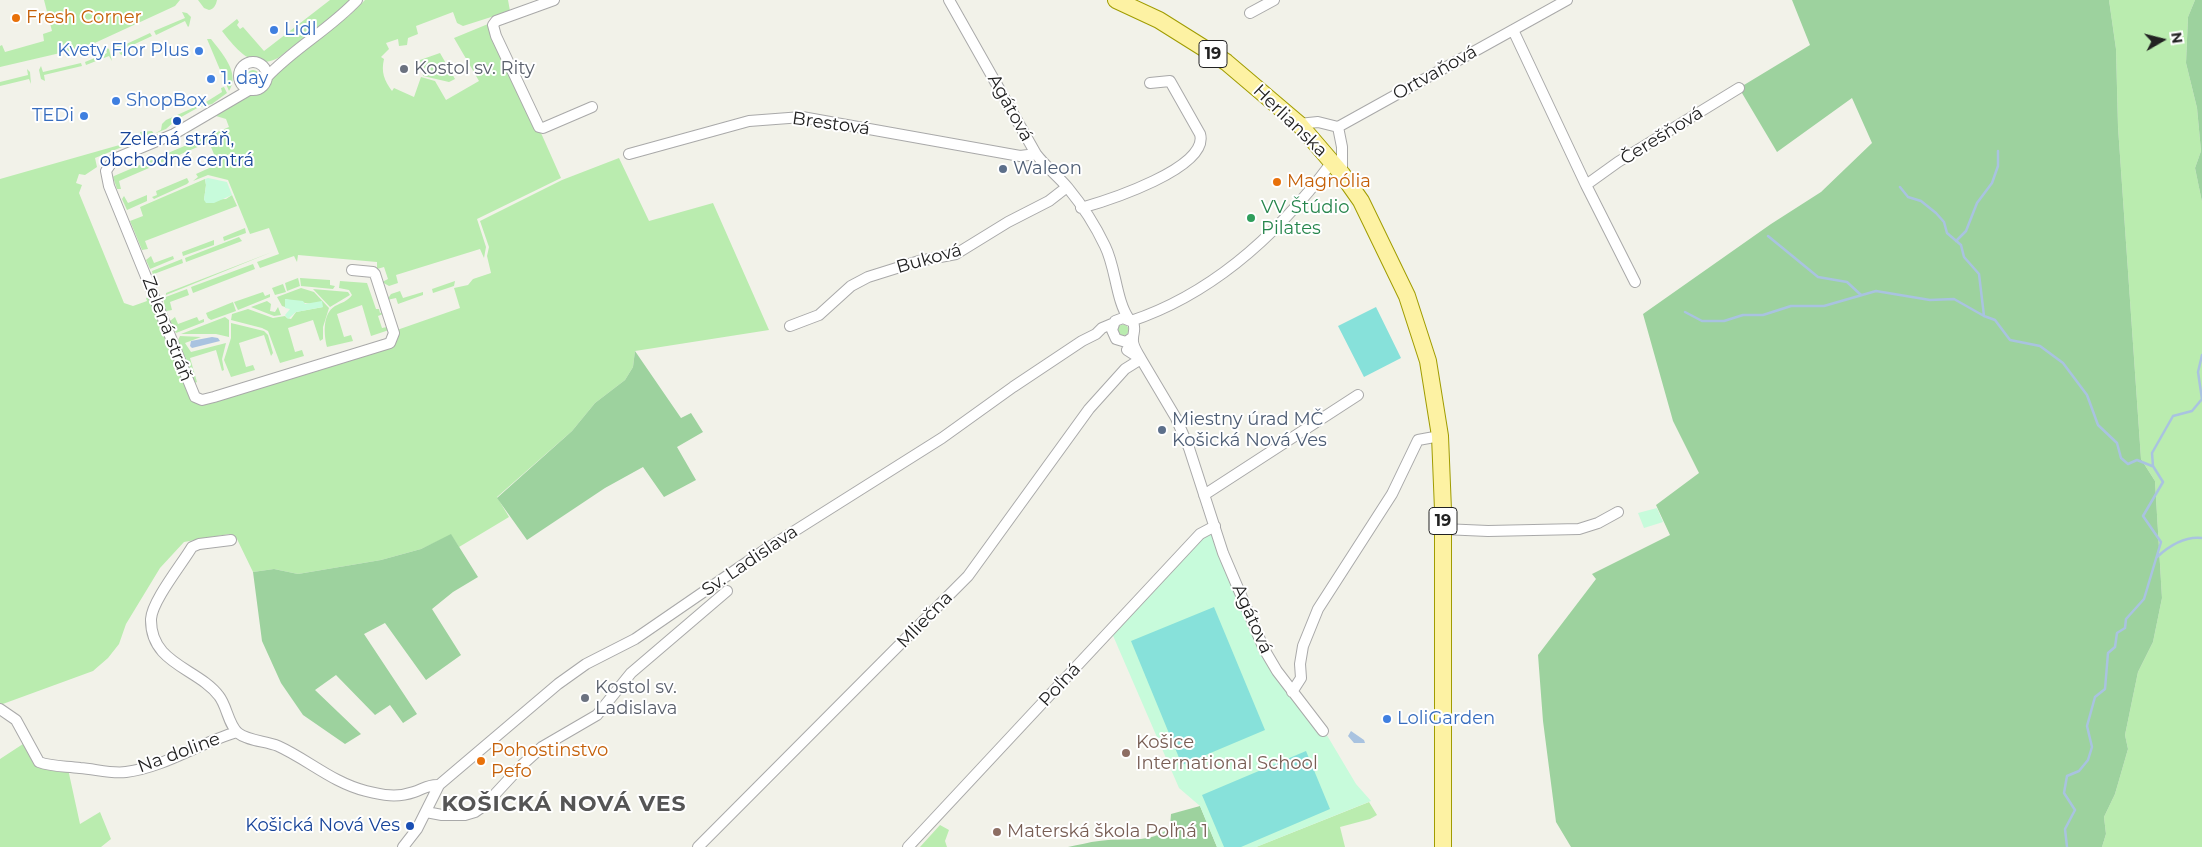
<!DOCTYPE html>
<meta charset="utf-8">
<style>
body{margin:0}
#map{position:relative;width:2202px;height:847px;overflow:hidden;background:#f2f2e9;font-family:Montserrat,sans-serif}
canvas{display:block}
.north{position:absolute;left:2137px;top:15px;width:50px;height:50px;-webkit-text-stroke:4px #fff;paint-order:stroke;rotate:82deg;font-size:14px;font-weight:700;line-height:20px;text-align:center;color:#222}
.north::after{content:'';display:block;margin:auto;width:18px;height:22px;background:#222;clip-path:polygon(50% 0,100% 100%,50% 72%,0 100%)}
</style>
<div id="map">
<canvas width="2202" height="847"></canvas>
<div class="north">N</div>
</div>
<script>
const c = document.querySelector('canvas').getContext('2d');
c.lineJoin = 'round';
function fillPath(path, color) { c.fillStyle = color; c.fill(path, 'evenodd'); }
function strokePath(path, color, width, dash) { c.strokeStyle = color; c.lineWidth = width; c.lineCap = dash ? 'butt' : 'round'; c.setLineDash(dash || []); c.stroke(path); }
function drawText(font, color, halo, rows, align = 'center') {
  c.font = font + ' Montserrat,sans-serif'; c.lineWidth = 4; c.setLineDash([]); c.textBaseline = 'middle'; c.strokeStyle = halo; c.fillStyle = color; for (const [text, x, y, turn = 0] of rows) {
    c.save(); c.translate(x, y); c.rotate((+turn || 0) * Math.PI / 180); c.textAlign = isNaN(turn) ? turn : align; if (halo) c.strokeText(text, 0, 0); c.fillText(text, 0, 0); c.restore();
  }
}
const grass = new Path2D(`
 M44,0H180L175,6L86,47L0,67V46L2,45L5,52L44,41L43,34L52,31Z
 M198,0H217C216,5 214,9 209,10L204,8Z
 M330,0H350L337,12L278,58C253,71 236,49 222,31L237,19L239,22L237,25L240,29L243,27L264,51Z
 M365,0H508L510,11L463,26L457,23L453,12L416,26L418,34L408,38L407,45L399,46L398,39L386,43L389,49L381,57L384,59C381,72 384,80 392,91L394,88L414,97L421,77L435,81L446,100L479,81L454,38L488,24L536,130L541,133L561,178L477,219L486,247L484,258L480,249L396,275L398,283L389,286L382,282L388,279L384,267L377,269V262L298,255L297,262L294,256L260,268L257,262L279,254L269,228L250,234L228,180L208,175L193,181L198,177L196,174L218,164L209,142L119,181L121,189H117L113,177L114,176L229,127L226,119L216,116L244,96L263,89L270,78L350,15Z
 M2109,0H2195L2188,17L2186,63L2197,108L2201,151L2195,168L2202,202V847H2102L2106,834L2104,817L2115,794L2128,749L2125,735L2138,672L2153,642L2162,598L2155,481L2141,459L2118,127L2116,49Z
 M182,12L187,13L191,17L189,26L188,27L185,21L156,35L154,31L185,18Z
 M150,33L152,36L122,50L124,56L120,54L116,45L117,42L120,47Z
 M207,39H211C221,52 241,73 229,91Z
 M105,47L109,49L112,61L109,56L86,65L85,62L107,53Z
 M440,53L455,79L449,82L423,76L420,60Z
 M81,63L82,66L44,75L45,81L41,79L39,70L41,66L43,72Z
 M27,69L30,72L31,84L29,79L0,86V82L28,75Z
 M247 76a6 6 0 1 1 12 0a6 6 0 1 1-12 0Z
 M224,87L227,93L212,104L199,107L176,120L166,129L95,158L97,167L85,175L79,174L76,183L82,185L79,193L124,303L133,306L147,301L146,298L150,297L187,392L193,401L394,344L397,338V330L460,308L454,288L468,285L473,279L491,273L487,256L489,247L480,221L562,180L619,158L649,221L713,203L769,330L635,351L633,367L625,380L595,403L572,431L497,497L509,517L459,547L451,535L421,549L381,560L298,574L274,569L253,572L237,539L229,534L184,542L160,568L126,624L119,644L108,658L93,671L0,705V179L130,142L142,137L140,132L152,131L154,134L161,130L162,124L166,120L206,102L222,92L221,88Z
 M187,178L189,182L187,184L154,199L152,197L157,195L156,191Z
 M205,179L206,185L204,200L226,199L232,195L237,206L145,241L148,249L142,250L130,221L143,216L140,207Z
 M147,195V201L127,210L122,199L124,196L128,203Z
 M245,228L246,233L224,241L223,237Z
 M239,237L242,241L186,262L185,258Z
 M214,240V245L183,256L182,252Z
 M272,252L166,295V293Z
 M151,256L154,263L173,256L174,259L150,269L146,260Z
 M182,259L183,263L154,274L156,281L154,280L152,271Z
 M253,264L255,269L193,293L191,287Z
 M298,278L300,286L287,291L285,283Z
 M300,278L330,280V285L335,286L333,289L301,286Z
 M340,281L367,283L376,309H379L380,313L383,312V314L378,316L382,328L387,327L389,330L371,336L362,305L337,314L344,337L351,335L353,341L327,347C324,335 322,314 335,306C341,303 348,301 352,295L349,290L339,288Z
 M455,281L454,286L433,293L432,289Z
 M283,284L286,292L275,295L272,288Z
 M301,288L314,292L329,308L323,327V339L320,341L313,320L288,328L295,352L302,350L304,356L280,363L268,331L262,328L231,320L232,314L248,309L273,318L285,316L287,318L291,319L296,312L323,307C310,303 298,302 285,299V307L282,306L277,297Z
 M187,289L189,295L170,302L172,310L166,311L163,298Z
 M313,289L348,292L350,295L330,307Z
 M400,291L403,298L423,292V295L398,304L396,298L387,300L391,294Z
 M263,292L265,296L270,294V297L238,310L234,302Z
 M267,301L271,304L270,311L275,312L278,307L281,315L274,316L251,307Z
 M233,302L236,311L211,320L208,318L206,313Z
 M175,317L178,324L197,317L199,321L204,319V322L176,333L170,321Z
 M225,317L229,320V337L216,334H181Z
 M231,323L264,331L268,335L273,353L271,356L264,335L239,343L246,367L253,365L255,370L231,377L224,360L231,338Z
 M1117.5 330a5.5 5.5 0 1 1 11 0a5.5 5.5 0 1 1-11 0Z
 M180,336L201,337L185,343L191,352L226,343L222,359L224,370L222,371L216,350L190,358L197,382L195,383L178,340Z
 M23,744L41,768L68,769L80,824L100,812L111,839L101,847H0V759Z
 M1369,802L1377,815L1370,819L1340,827L1345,847H1256Z
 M940,825L949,830L945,841L947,847H920Z`);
const forest = new Path2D(`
 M1792,0H2109L2116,49L2118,127L2141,459L2155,481L2162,598L2153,642L2138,672L2125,735L2128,749L2115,794L2104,817L2106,834L2102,847H1571L1556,822L1543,721L1538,655L1596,579L1592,574L1670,535L1656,505L1699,473L1673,421L1643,314L1771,224L1821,192L1872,143L1852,98L1777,152L1739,88L1810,45Z
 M2195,0H2202V202L2195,168L2201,151L2197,108L2186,63L2188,17Z
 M635,351L681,418L691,413L703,432L677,447L696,480L664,497L643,467L605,488L527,540L497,498L572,431L595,403L625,380L633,367Z
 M451,534L478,577L453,592L432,609L461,655L426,680L385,623L364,634L417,714L403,723L390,705L375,715L336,675L315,690L361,734L345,744L303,715L281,683L262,641L253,572L274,569L298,574L381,560L421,549Z
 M1200,806L1217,847H1068C1079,845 1089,842 1099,841C1123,837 1151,845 1170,827L1171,814Z`);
const park = new Path2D(`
 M208,178L227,182L232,195L214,203H206L204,200L206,185L205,179Z
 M285,299L303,301L305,304L322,301L323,307L296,312L288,319L285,315L290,309L285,308Z
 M1657,508L1663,522L1644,528L1638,513Z
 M1215,526L1264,649L1328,737L1356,784L1371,801L1256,847H1217L1200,806L1179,788L1111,631Z`);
const pitch = new Path2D(`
 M1376,307L1401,358L1364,377L1338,326Z
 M1214,607L1265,730L1182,765L1131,641Z
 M1306,751L1330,809L1241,847H1224L1202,795Z`);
const water = new Path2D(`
 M212,337L218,338L220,341L192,348L190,346L191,341Z
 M1351,731L1364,740L1365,743H1354L1348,736Z`);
const stream = new Path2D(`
 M1900,187L1908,197L1921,201L1936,213L1944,222L1947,233L1961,245L1964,257L1979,274L1984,316L1995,320L2010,340L2040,346L2063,363L2087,395L2098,425L2117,443L2121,458L2128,464L2137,460L2152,466
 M1768,236L1818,277L1847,282L1861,295
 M1956,241L1966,231L1977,203L1992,183L1998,166V151
 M1685,312L1702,321H1724L1743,315H1763L1791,306H1824L1876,291L1930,300L1954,299L1984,316
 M2157,557C2169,546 2185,536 2202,538
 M2067,847L2065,829L2075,810L2064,793L2067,776L2079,771L2088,760L2092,747L2087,726L2095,697L2105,689L2108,653L2115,647L2117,633L2125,628L2126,619L2144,599L2161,542L2143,516L2163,482L2153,466L2152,453L2173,416L2192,411L2202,399L2198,372L2202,355`);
const street = new Path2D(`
 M554,0L496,21L493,25L496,36L539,127L543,128L592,107
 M949,0L1036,154C1046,167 1058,176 1068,188C1082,205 1096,227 1105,246C1116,268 1116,301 1129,319
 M1250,13L1274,0
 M1513,30L1586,185L1635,282
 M239 76a14 14 0 1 1 28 0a14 14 0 1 1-28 0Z
 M267,77C294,48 330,29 357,0
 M249,90L174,134L114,159L106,171L109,186L195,397L202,400L214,397L390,343L394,333L375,274L373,272L352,270
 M1299,124L1318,122L1338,127
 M1338,127L1567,0
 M1338,127L1342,147V174
 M629,154L749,121L802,117L1020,156L1036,154
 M1586,185L1618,162L1739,88
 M1081,208C1106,201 1210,168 1200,134L1170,81L1150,83
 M1131,321C1215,293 1280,232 1332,162
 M790,326L819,315L851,286L868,277L919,261L956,254L1008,222L1049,201L1067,187
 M1127,350L1141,359L1176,418L1189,448L1223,553L1264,649L1277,671L1323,731
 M1204,495L1358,395
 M1443,529L1488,531L1579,529L1598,523L1618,512
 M231,540L199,544L192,547C182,564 152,601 151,619C150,664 198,668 219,696C227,706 228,724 238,733C248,741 266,741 278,746C307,759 333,783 366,791C382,795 397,798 414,792C423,789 429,784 439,785
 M1292,692L1301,678L1300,664L1303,646L1318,609L1392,494L1418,440L1440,436
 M0,709L16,720L39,762C52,767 67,766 80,768C95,769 111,774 126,772C165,767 199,743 237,732
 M426,812L442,815H465L475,812L485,805L522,765L542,747L597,715L631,673L727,591
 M403,847L417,829L439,785L558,684L586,664L635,639L766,549L942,438L1013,387L1082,341L1096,334L1102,328L1114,323
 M698,847L968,576L1089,409L1125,369L1141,359C1138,353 1132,346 1133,339C1133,332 1136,330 1133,322L1123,318L1115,321L1112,330L1116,339L1126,342L1133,337
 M908,847L1200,534L1215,526`);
const primary = new Path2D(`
 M1116,0L1159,20L1226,62L1299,124L1342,174L1361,201L1407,296L1428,361L1440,436L1443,510V847`);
const markers = [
 [16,18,5,"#e8710a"],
 [274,30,5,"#3f7fe0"],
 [199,51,5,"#3f7fe0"],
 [404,69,5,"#6b7280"],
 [211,79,5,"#3f7fe0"],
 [116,101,5,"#3f7fe0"],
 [84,116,5,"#3f7fe0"],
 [177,121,5,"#1a4fb4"],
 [1003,169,5,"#5c6f8a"],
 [1277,182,5,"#e8710a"],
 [1251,218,5,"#2e9e5b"],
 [1162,430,5,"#5c6f8a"],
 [585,698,5,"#6b7280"],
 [1387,719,5,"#3f7fe0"],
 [1126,753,5,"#8d6e63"],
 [481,761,5,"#e8710a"],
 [410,826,5,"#1a4fb4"],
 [997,832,5,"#8d6e63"]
];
const shields = [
 [1213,54,28],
 [1443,521,28]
];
const shieldNames = [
 ["19",1213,54],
 ["19",1443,521]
];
const foodNames = [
 ["Fresh Corner",26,18],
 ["Magnólia",1287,182],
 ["Pohostinstvo",491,751],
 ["Pefo",491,772]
];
const shopNames = [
 ["Lidl",284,30],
 ["Kvety Flor Plus",189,51,"right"],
 ["1. day",221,79],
 ["ShopBox",126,101],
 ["TEDi",74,116,"right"],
 ["LoliGarden",1397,719]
];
const worshipNames = [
 ["Kostol sv. Rity",414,69],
 ["Kostol sv.",595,688],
 ["Ladislava",595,709]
];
const streetNames = [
 ["Ortvaňová",1435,73,-29],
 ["Agátová",1010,108,61],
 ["Herlianska",1290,121,44],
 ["Brestová",831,124,8],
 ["Čerešňová",1662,136,-32],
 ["Buková",929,259,-16],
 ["Zelená stráň",167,329,69],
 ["Sv. Ladislava",750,561,-34],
 ["Agátová",1252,619,66],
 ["Mliečna",925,620,-46],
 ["Poľná",1060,685,-47],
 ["Na doline",179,753,-20]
];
const transitNames = [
 ["Zelená stráň,",177,140],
 ["obchodné centrá",177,161],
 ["Košická Nová Ves",400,826,"right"]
];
const serviceNames = [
 ["Waleon",1013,169],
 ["Miestny úrad MČ",1172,420],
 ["Košická Nová Ves",1172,441]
];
const leisureNames = [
 ["VV Štúdio",1261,208],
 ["Pilates",1261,229]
];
const educationNames = [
 ["Košice",1136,743],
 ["International School",1136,764],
 ["Materská škola Poľná 1",1007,832]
];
const districtNames = [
 ["KOŠICKÁ NOVÁ VES",564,805]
];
fillPath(grass, '#baecaf');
fillPath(forest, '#9dd29e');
fillPath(park, '#c7fbdb');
fillPath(pitch, '#87e1da');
fillPath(water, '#a9c3e0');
strokePath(stream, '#a9c3e0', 2.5);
strokePath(street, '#a9a9a9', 12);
strokePath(primary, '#a09c00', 18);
strokePath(street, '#fff', 10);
strokePath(primary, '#fdf2a3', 16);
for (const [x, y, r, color] of markers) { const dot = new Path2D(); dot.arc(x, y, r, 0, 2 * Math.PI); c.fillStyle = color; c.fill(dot); strokePath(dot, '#fff', 2); }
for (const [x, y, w] of shields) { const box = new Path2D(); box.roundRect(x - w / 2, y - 13.5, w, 27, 4); c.fillStyle = '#fff'; c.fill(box); strokePath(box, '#222', 1); }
drawText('bold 16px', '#222', null, shieldNames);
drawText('18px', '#c56008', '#fff', foodNames, 'left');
drawText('18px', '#366cbe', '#fff', shopNames, 'left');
drawText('18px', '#5b616d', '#fff', worshipNames, 'left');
drawText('18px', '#222', '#fff', streetNames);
drawText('18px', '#164399', '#fff', transitNames);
drawText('18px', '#4e5e75', '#fff', serviceNames, 'left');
drawText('18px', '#27864d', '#fff', leisureNames, 'left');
drawText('18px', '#785e54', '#fff', educationNames, 'left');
c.letterSpacing = '1px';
drawText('bold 22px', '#555', '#fff', districtNames);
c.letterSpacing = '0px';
</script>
